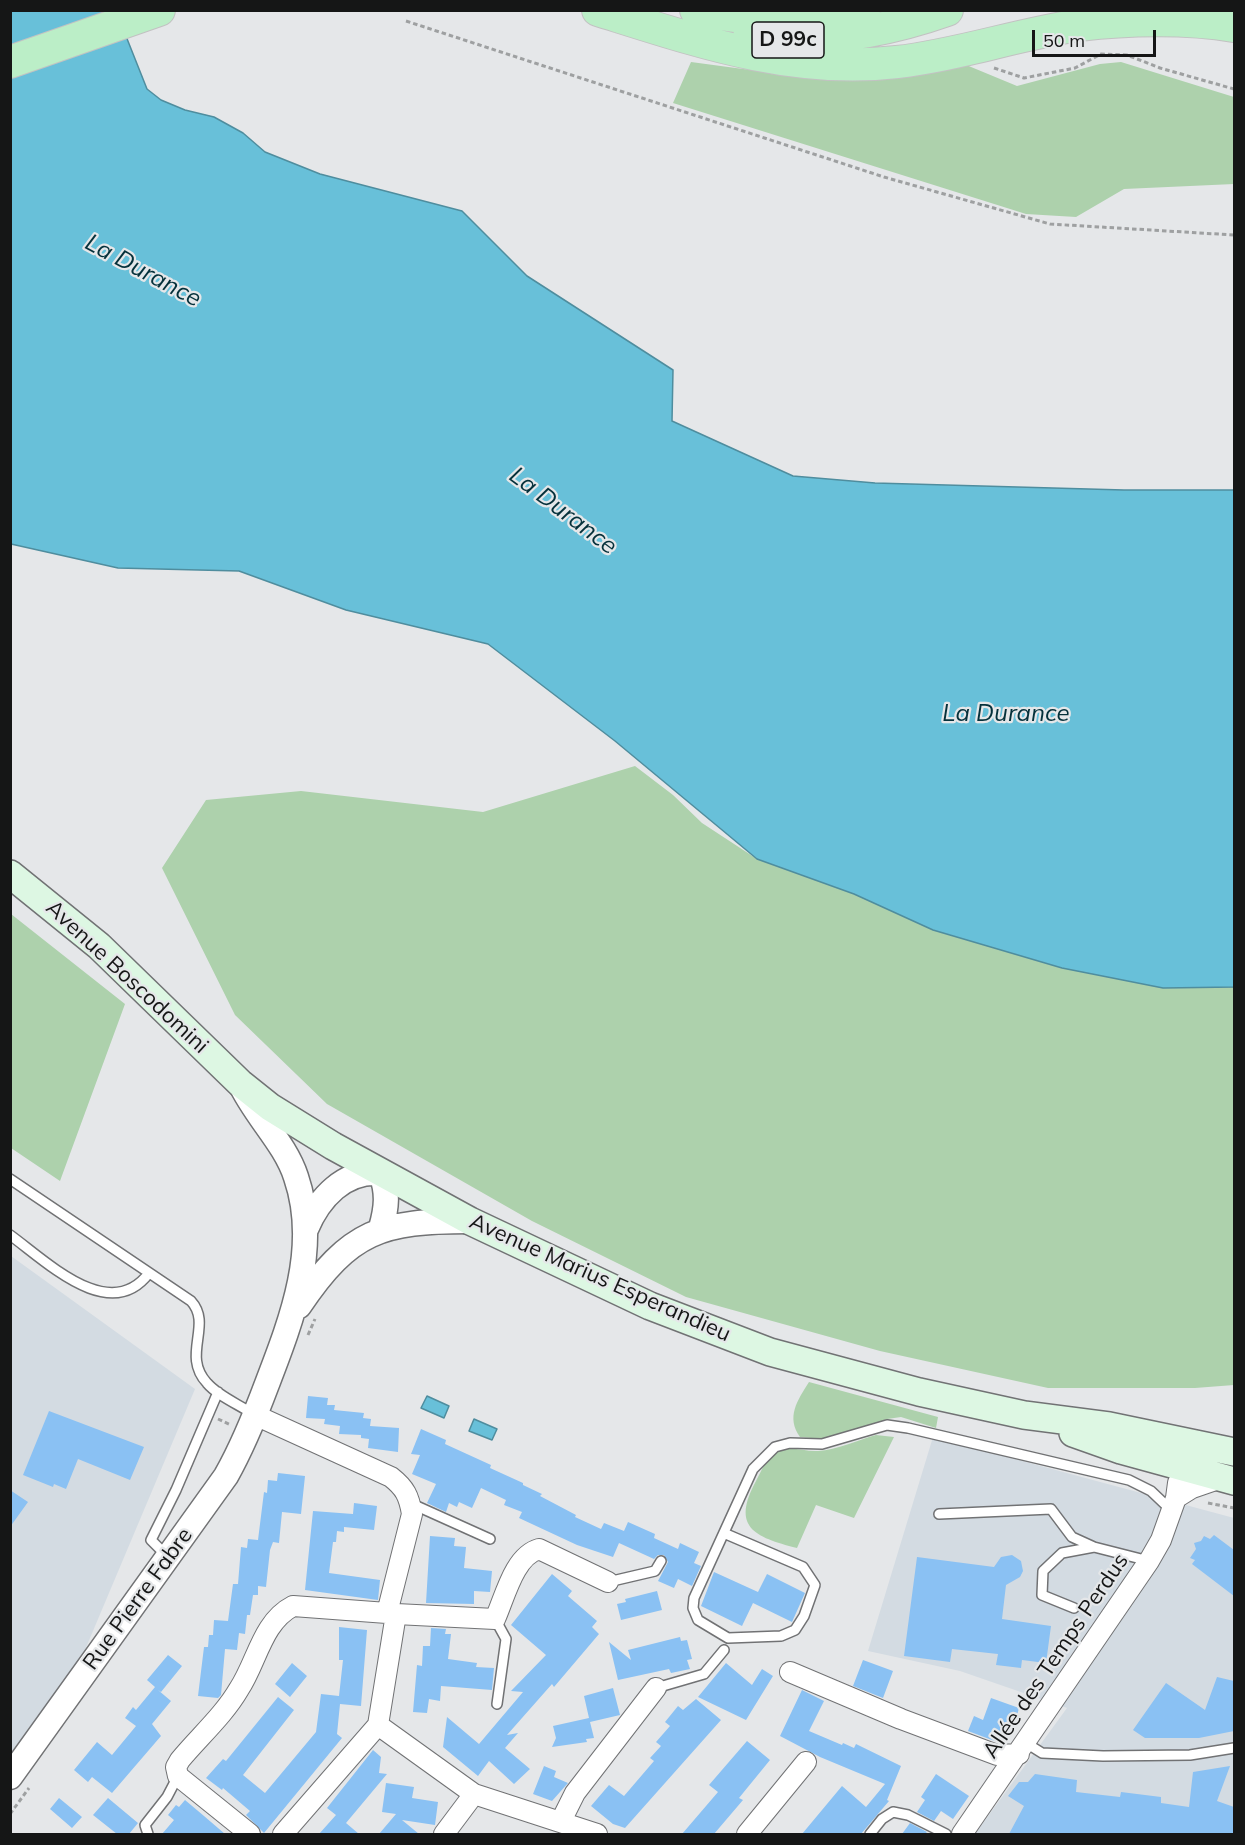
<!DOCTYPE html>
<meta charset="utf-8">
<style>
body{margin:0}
#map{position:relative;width:1245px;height:1845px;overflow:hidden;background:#e5e7e9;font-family:Mulish,sans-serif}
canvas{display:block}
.frame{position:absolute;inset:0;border:12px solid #151616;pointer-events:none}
.scale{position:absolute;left:1032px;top:30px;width:124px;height:27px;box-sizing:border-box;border:3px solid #151616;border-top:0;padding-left:8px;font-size:18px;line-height:21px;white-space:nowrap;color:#151616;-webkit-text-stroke:4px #e5e7e9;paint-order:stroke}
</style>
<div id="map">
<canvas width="1245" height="1845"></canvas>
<div class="frame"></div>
<div class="scale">50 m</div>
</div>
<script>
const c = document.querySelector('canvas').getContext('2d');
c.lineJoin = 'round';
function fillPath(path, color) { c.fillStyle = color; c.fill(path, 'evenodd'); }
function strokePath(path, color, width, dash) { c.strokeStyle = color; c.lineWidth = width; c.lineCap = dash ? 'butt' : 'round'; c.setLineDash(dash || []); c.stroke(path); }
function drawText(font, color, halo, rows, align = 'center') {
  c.font = font + ' Mulish,sans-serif'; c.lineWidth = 4.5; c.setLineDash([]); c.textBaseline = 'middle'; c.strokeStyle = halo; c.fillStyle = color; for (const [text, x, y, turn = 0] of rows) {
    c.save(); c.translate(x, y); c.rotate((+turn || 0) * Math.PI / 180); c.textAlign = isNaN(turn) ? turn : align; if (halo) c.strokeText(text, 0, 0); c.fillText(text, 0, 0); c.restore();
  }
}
const built = new Path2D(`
 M11,1256L195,1389L82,1657L11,1754Z
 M933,1437L1234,1518V1834H975L1067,1708L960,1671L868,1651Z`);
const green = new Path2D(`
 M691,62L825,80L917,72L959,62L1017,86L1100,64L1121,62L1234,97V184L1124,189L1076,217L1026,214L673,103Z
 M635,766L673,795L702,823L757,859L854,894L933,930L1062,968L1163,988L1234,987V1385L1195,1388H1048L880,1351L686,1297L532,1221L327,1104L235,1015L162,868L206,800L301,791L483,812Z
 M11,914L125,1004L60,1181L11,1148Z
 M809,1382L938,1417L936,1428L901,1417L887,1419L833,1440L800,1437C786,1417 797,1401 809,1382Z
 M876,1435L894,1437L854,1518L816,1505L797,1548C754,1537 731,1527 756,1481C761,1472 767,1456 777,1451C790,1445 805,1452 818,1451C837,1450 858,1440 876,1435Z`);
const water = new Path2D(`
 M11,11H116L147,89L161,100L185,110L214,117L243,133L265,152L320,174L462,211L527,276L673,370L672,421L793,476L875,483L1124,490H1234V987L1163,988L1062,968L933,930L854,894L757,859L615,741L488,644L346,610L239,571L118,568L11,544Z
 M427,1396L449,1406L444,1418L421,1408Z
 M474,1419L497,1429L492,1440L469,1431Z`);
const building = new Path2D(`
 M308,1396L328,1398L327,1405H335L334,1410L364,1413L363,1418L371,1419L370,1426L399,1428L398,1452L368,1448L369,1439L361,1438V1435L339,1434L340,1426L324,1424L325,1419L306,1418Z
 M49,1411L144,1447L130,1480L78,1459L66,1489L54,1484L53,1487L23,1475Z
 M421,1429L446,1440L445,1444L491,1465L490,1468L523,1483V1485L542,1494L540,1496L576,1515L575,1517L601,1529L604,1523L624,1531L628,1522L655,1534L654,1538L678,1549L680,1543L699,1552L694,1563L701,1566L692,1586L678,1579L674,1588L658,1581L668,1562L664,1555H658L654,1559L619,1543L613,1557L577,1545L519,1518L522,1512L504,1505L506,1500L481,1488L472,1508L459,1502L457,1507L449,1503L446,1512L427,1503L436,1484L412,1474L420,1455L411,1454Z
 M278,1473L305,1476L301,1514L282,1512L279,1543L273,1542L270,1550L266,1587L258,1586V1595H253L250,1615H247L245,1634L239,1633L237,1650L225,1649L221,1695L218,1698L198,1696L204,1647H208L209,1635H213L214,1620L228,1621L233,1584H238L241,1547L247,1548L248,1539L258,1540L264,1492L267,1493L268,1480L277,1481Z
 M10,1490L28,1502L10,1527Z
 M354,1503L377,1506L374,1530L344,1527V1532L337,1531L336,1542H333L329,1573L380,1580L378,1600L305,1590L313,1511L353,1514Z
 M1214,1535L1234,1550V1596L1192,1564L1195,1560L1190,1558L1196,1549L1194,1543L1201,1541L1204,1536L1210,1539Z
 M430,1536L455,1538L454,1546L466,1547L464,1568L492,1571L490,1592L474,1591V1604L426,1603Z
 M1012,1555L1021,1561L1023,1571L1020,1577L1006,1585L1002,1619L1051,1626L1046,1663L1022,1660L1021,1668L996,1665L998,1654L952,1649L950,1662L904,1656L917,1557L994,1567L1001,1557Z
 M714,1572L758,1592L767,1574L805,1593L792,1622L753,1603L742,1626L701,1606Z
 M552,1574L572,1591L568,1596L597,1621L592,1627L599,1634L554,1687L552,1684L507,1735L518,1733L505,1748L530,1769L514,1784L489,1761L478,1776L443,1747L447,1717L479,1744L523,1692L511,1691L546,1655L511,1625Z
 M657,1591L662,1610L621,1620L617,1604L626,1602L625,1599Z
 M339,1627L367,1630L361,1706L340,1704L337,1734L342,1738L264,1833L246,1815L250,1811L223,1788L222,1790L206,1778L223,1759L226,1761L278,1697L294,1710L243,1775L265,1793L316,1732L321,1694L339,1696L343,1660H339Z
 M431,1628L446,1629L445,1634H451L448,1659L477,1663L476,1667L494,1668L492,1690L441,1686L440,1701L429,1699L427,1713L413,1712L417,1665L422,1666L423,1646H430Z
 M680,1637L681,1641L687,1640L692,1659L687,1660L690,1669L671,1673L669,1669L618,1680L609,1642L631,1660L628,1650Z
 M168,1655L182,1666L161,1692L158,1690L171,1701L152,1724L161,1736L112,1793L92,1777L88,1782L74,1770L97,1742L112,1755L136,1726L125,1718L133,1707L136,1710L155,1687L147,1680Z
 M863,1660L893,1671L883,1698L853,1686Z
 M292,1663L307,1676L290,1697L275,1684Z
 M726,1663L752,1685L762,1669L773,1676L746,1720L698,1697Z
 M1217,1677L1234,1681V1731L1199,1738H1145L1133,1730L1166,1683L1205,1710Z
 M613,1688L620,1715L590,1722L594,1738L586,1739L587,1742L552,1747L556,1738L553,1726L589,1718L584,1696Z
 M802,1690L824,1701L809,1731L842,1745L843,1743L854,1748L856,1744L901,1766L887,1800L889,1801L861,1834H802L842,1786L866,1807L885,1784L820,1757L780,1736Z
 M991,1698L1019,1708L1015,1723L1000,1743L968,1731L974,1716L983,1720Z
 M696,1699L721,1720L625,1828L613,1824L591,1806L609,1785L624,1796L654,1761L650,1758L661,1746L656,1742L670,1726L665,1722L678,1706L683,1710Z
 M747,1741L770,1760L739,1798L743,1800L714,1834H682L718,1792L709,1785Z
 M373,1750L381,1757L379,1773L387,1774L346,1823L359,1834H319L336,1815L327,1808Z
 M544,1766L556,1771L554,1777L568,1783L552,1801L533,1794Z
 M1230,1766L1217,1801L1234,1807V1834H1009L1024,1806L1008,1796L1019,1782H1028L1035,1774L1077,1780L1076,1792L1120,1797L1121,1792L1161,1797V1803L1189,1807L1193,1772Z
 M936,1774L969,1796L953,1819L941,1811L934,1821L917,1812L925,1800L921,1797Z
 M386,1783L414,1787L412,1798L438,1802L435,1825L402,1820L419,1834H379L396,1814L382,1812Z
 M59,1798L82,1817L72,1828L50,1809Z
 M108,1798L138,1823L129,1834H117L93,1815Z
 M185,1800L204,1816L225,1834H162L174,1820L168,1815L176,1805L179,1807Z
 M910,1823L927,1832L925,1834H902Z`);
const path = new Path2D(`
 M406,21L884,177L1050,224L1234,235
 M994,68L1024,78L1075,68L1101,54L1127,55L1160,68L1234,89
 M308,1335L315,1319
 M218,1419L231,1425
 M1208,1503L1234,1508
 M10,1814L29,1788`);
const service = new Path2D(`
 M10,1179L191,1301C213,1325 181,1355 207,1383C218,1396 238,1404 253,1414
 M10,1235C46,1261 110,1325 149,1273
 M410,1503L490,1539
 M939,1514L1051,1509L1072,1537L1094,1547
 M726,1534L803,1567L815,1585L804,1616L795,1630L781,1636L728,1638L698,1620L693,1608L694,1598L753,1469L775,1447L790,1443L822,1444L887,1425L908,1428L1129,1480L1151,1491L1171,1510
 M168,1557L151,1540L176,1490L218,1392
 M608,1582L655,1571L661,1561
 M1074,1608L1042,1595L1043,1571L1062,1553L1094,1547L1149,1561
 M495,1619L506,1639L497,1704
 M656,1688L704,1674L724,1650
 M1026,1743L1042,1753L1103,1756L1190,1755L1234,1748
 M148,1834L145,1825L167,1797L178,1776
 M870,1834L882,1819L893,1812L908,1815L946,1834`);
const minor = new Path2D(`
 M255,1415L391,1477C405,1488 409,1496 412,1514L387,1613L396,1614L378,1725L474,1794L597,1834
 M1176,1498L1192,1488L1221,1478
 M396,1614L495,1619C505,1597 514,1556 539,1549L608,1582
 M790,1672L901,1719L997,1755L1019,1754
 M561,1821L575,1793L656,1688
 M250,1834L178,1776L176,1767L180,1760C199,1737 224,1715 239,1689C257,1662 262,1622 293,1606L387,1613
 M283,1834L378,1725
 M444,1834L474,1794
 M747,1834L806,1762
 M962,1834L1149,1561L1161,1540L1176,1498L1178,1483L1186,1468L1196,1461`);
const tertiary = new Path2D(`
 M306,1229C319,1198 344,1170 381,1173C388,1193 387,1207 381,1228
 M299,1306C350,1230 382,1221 470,1221
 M10,1777L226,1476C243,1446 255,1416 267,1384C292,1319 320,1247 296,1177C285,1143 255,1116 240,1083`);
const secondary = new Path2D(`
 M10,874L99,946L240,1083L270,1107L333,1146L470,1221L650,1306L770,1352L919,1392L1024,1415L1109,1426L1234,1452
 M1073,1433L1121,1450L1234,1481`);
const primary = new Path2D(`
 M598,10C697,41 791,74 897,62C959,55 1018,34 1080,25C1127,19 1188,18 1234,26
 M696,10C752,19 809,30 864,10
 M749,37C818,43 882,33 947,10
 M10,62L159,10`);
const shields = [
 [788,40,72]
];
const shieldNames = [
 ["D 99c",788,40]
];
const streetNames = [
 ["Avenue Boscodomini",127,977,43],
 ["Avenue Marius Esperandieu",600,1278,24],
 ["Rue Pierre Fabre",138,1599,-54],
 ["Allée des Temps Perdus",1056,1656,-56]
];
const waterNames = [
 ["La Durance",143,271,28],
 ["La Durance",563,511,37],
 ["La Durance",1006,714]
];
fillPath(built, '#d3dbe2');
fillPath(green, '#add1ac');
fillPath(water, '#68c0d9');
strokePath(water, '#4f8d9e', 1.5);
fillPath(building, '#8ac1f3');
strokePath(service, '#717274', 12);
strokePath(minor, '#717274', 22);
strokePath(tertiary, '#717274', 27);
strokePath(secondary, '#717274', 30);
strokePath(primary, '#c2c2c2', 34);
strokePath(path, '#9ea0a1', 3, [4.5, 3]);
strokePath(service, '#fff', 9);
strokePath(minor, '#fff', 20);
strokePath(tertiary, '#fff', 24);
strokePath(secondary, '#ddf7e3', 27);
strokePath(primary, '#bbeec7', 32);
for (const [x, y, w] of shields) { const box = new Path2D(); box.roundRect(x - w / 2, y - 18, w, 36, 4.5); c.fillStyle = '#e5e7e9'; c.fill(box); strokePath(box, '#151616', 1.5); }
drawText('bold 21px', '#151616', null, shieldNames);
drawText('22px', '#151616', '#e5e7e9', streetNames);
drawText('italic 24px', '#05313b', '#e5e7e9', waterNames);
</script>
